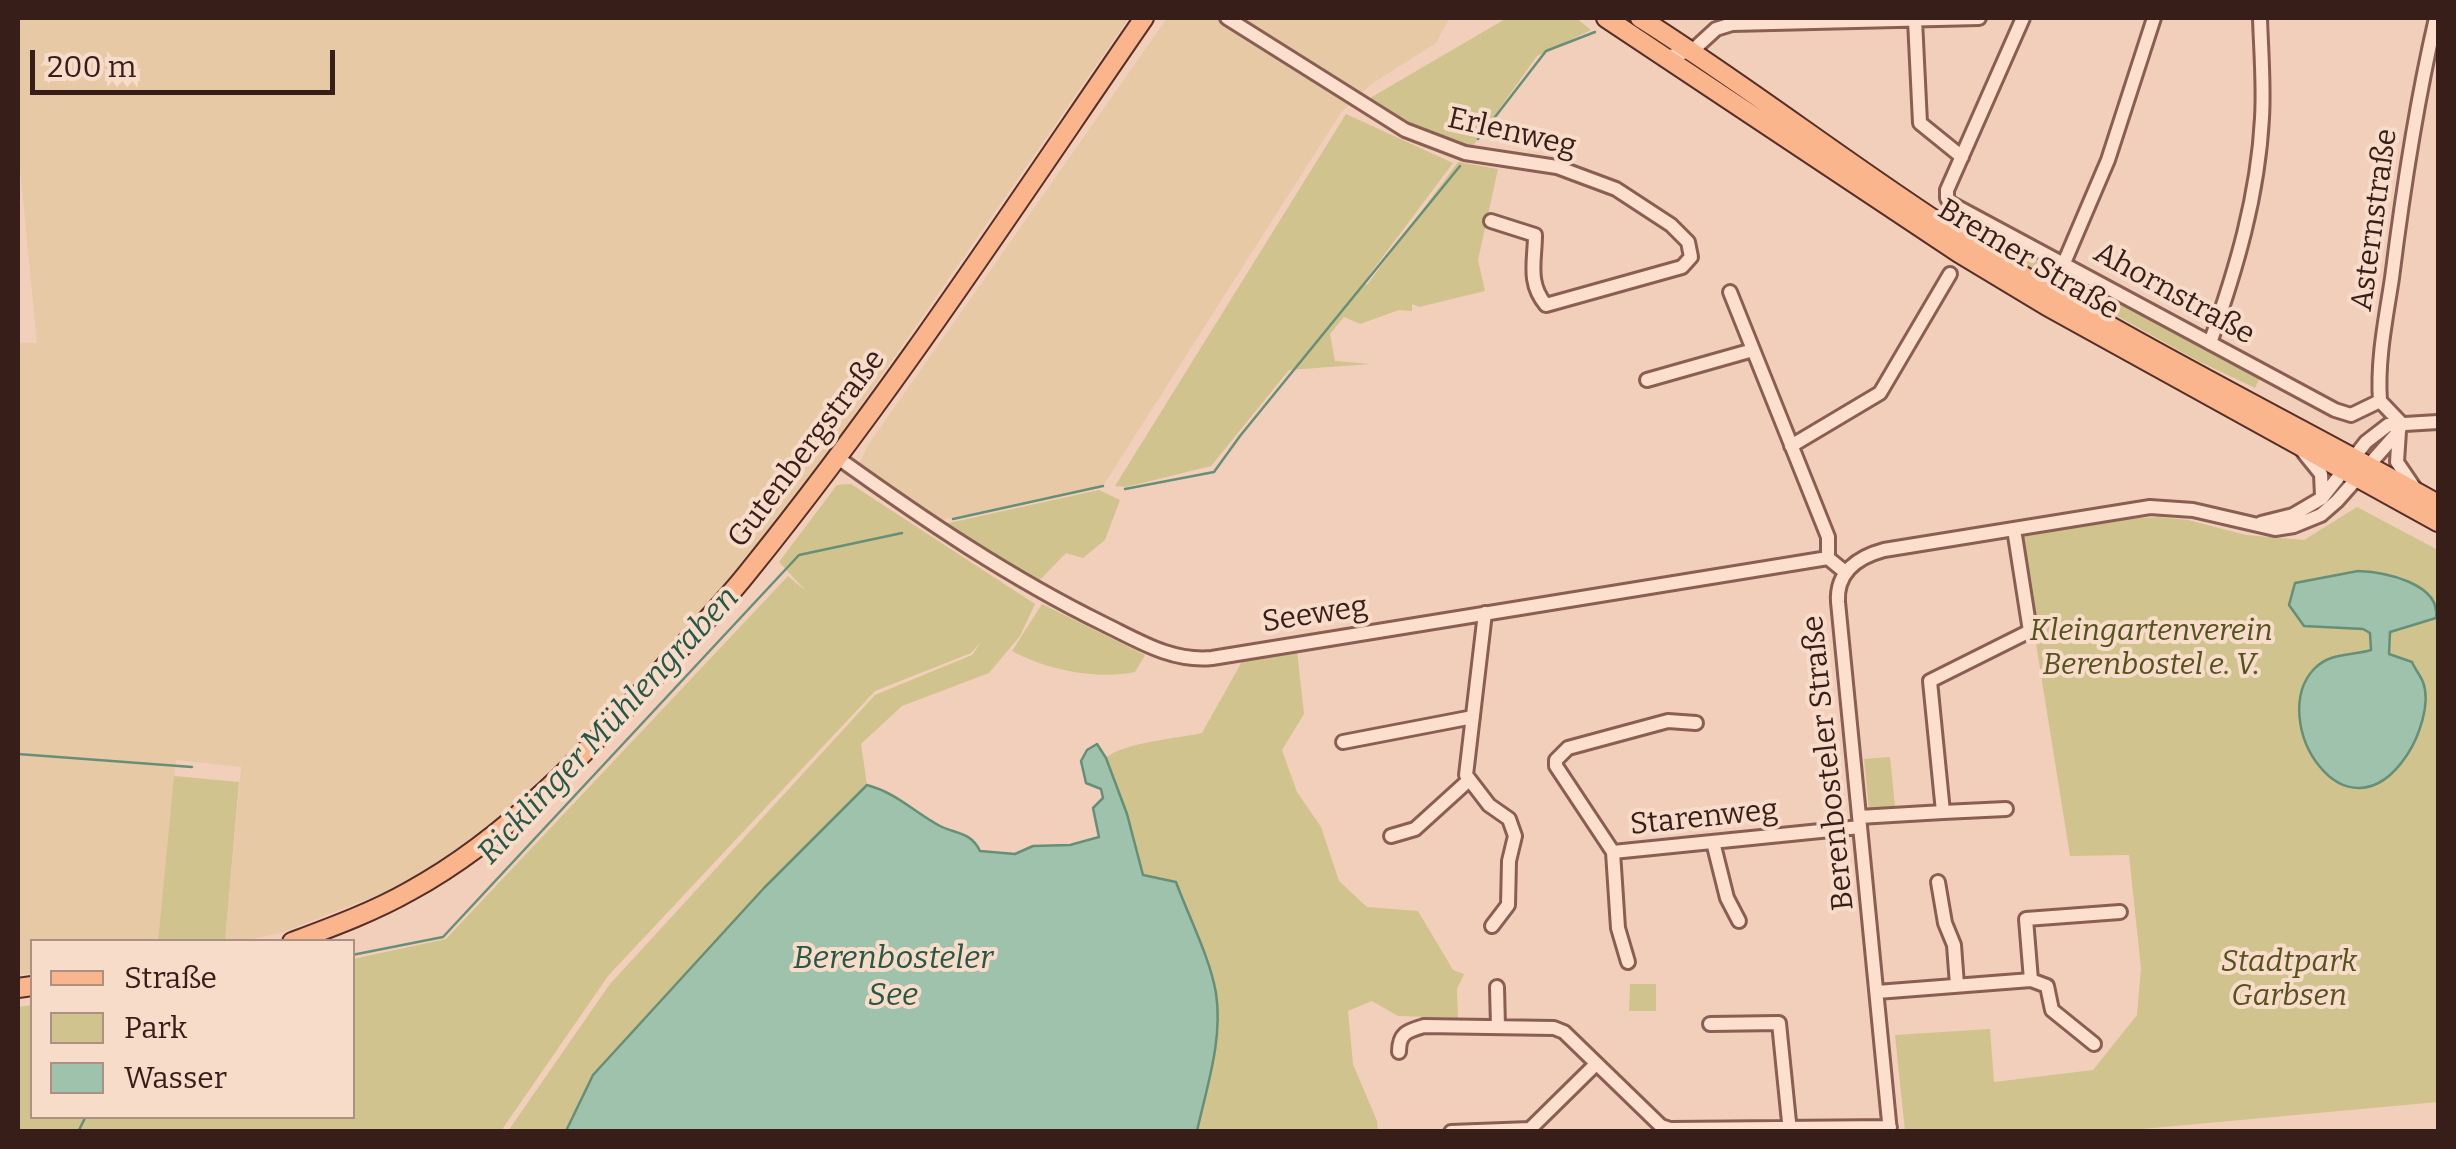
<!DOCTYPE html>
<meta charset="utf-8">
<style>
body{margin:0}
#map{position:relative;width:2456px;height:1149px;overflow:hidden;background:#f2cfba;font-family:Bitter,serif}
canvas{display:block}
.frame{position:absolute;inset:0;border:20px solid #371e19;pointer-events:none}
.legend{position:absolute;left:30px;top:939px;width:325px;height:180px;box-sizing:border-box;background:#f8dcca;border:2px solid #ab9083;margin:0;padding:12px 18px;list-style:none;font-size:30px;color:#371e19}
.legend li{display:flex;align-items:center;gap:20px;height:50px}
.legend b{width:50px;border:2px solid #ab9083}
.scale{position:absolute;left:30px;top:50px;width:305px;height:45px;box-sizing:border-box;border:5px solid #371e19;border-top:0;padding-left:12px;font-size:30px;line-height:35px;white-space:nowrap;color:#371e19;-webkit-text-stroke:8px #f8dcca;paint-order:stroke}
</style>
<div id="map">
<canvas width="2456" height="1149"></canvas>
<div class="frame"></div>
<ul class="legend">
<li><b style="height:12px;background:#fab58c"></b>Straße</li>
<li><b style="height:28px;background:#d0c38d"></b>Park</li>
<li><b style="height:28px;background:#9fc2ac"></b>Wasser</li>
</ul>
<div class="scale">200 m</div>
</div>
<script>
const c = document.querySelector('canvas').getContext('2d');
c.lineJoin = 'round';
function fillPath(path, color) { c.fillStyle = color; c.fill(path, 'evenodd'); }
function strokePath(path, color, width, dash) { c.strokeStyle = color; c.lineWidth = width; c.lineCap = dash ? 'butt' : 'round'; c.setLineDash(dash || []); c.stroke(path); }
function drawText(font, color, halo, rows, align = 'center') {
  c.font = font + ' Bitter,serif'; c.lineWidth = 8; c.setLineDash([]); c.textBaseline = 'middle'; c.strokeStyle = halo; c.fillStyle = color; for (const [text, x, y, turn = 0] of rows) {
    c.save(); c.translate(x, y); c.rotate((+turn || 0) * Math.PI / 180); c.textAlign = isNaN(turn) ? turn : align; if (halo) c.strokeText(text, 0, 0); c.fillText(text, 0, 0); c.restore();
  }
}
const farmland = new Path2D(`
 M18,18H1129L828,453L738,569L618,706L496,820L408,883L281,933L243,941H225L241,767L176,760L158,941L32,942V973L18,975V342L37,343L18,148Z
 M1167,18H1450L1436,43L1370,85L1342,111L1103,486L941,520L926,515L871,477L859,464L868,445Z`);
const green = new Path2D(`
 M1507,18H1576L1591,30L1537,56L1470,150L1416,129L1365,101Z
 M1346,114L1453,163L1363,283L1367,285L1458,162L1498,169L1478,260L1485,291L1419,307L1412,304V311L1399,310L1360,324L1344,317L1330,334L1335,361L1370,364L1289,370L1211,466L1126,487L1115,486Z
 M2000,233L2261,375L2255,388L2196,360L2015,259L1994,245Z
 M851,484L1035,604L1020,636L989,673L902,706L861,744L867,785L764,888L573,1115L566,1131H508L610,984L875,695L972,655L981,642L971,653L875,691L608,976L501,1131H18V1007L32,1005V1116H352L353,959L446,939L788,576L806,591L779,562L837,485Z
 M1099,490L1120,500L1105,540L1083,558L1066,553L1036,584L940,525Z
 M2357,507L2438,550V1102L2120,1131H1905L1895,1035L1990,1029L1994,1082L2093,1070L2137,1015L2141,968L2129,855L2070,856L2019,537L2126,519L2159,517L2188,520L2246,535L2304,540Z
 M1042,604L1145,655L1135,672C1097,680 1047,670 1012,651Z
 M1297,651L1304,714L1282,750L1297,792L1321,827L1339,881L1367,907L1418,911L1453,970L1464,974L1457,989L1458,1018L1398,1016L1372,1001L1348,1011L1353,1064L1377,1121L1378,1131H1197L1218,1025L1143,875L1127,814L1106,758C1122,743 1178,738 1202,733L1244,658Z
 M1890,757L1895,806L1869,809L1864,759Z
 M174,776L239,782L225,941H158Z
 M1630,984H1656V1011H1629Z`);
const water = new Path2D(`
 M2358,571C2384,572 2441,583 2436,618L2390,632L2389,654L2412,662C2415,669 2420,675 2423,682C2431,703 2419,737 2407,755C2345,848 2266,720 2314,669C2330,652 2352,656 2371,650L2370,633L2363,629L2304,626L2289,605L2295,583Z
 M1097,744L1106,758L1127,814L1143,875L1176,882C1188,915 1210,958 1216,993C1223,1039 1207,1086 1197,1131H566L593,1075L764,888L867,785C897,793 914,812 940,826C956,834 971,832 980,851L1015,854L1033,846L1070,845L1099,837L1093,808L1103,798L1101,789L1086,783L1081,761L1087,750Z`);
const stream = new Path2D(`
 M1478,139L1546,51L1595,32
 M1125,489L1214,472L1240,436L1460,166
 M953,519L1103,486
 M18,754L192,767
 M352,955L443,937L799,555L902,533
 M78,1132L86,1116`);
const minor = new Path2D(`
 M1227,18L1405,130L1465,153L1557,167L1616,189L1671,225L1688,242L1691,257L1682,267L1546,305C1527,283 1535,260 1535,235L1491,221
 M2023,18L1947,190V198L1950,203L2335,410L2351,415L2380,401
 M1915,20L1920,123L1962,157
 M1665,57L1692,51L1716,29L1732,24L1979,18
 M2064,263L2108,160L2154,18
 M1730,292L1828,537V558
 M2210,343C2236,270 2258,196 2262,118C2264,85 2261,51 2260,18
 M1647,380L1753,350
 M2401,423L2380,401C2377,360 2386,318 2392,278C2403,190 2416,104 2436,18
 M2399,431L2397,462L2414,487
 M1791,446L1880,393L1950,274
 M2304,453L2321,474L2322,496
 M838,458C923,519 1010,578 1104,624C1139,641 1172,662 1212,658L1828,558L1845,572
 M2261,523L2293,515L2322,498L2366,442L2388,425L2438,422
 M1485,613L1466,775L1489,805L1509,819L1515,836L1509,861L1508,905L1492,926
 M1343,742L1473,717
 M1943,812L2006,809
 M1859,817L1943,812L1930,681L2030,631L2014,529
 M1391,836L1415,829L1469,780
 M1713,842L1727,898L1739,921
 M1613,852L1860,827
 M1938,882L1945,923L1954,945L1957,985
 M1628,962L1618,928L1613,852L1556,766V760L1568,748L1668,721L1696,723
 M2031,980L2026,919L2120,912
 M1497,987L1498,1027
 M1877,992L2031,980L2047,986L2052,1010L2094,1044
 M1710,1024L1779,1023L1790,1132
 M1399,1052C1399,1033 1407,1031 1424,1026L1554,1028L1564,1032L1661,1126L1670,1129L1890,1127
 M1451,1132L1530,1129L1596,1064
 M1890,1132L1838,602C1836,572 1858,557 1884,550L2150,507L2193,510L2275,529L2294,526L2321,515L2337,501L2399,431L2401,423`);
const major = new Path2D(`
 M1606,18L1959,253L2047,306L2438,522
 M1640,18C1751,88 1855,170 1967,241C2119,337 2281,417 2438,504
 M292,942C332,927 373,912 410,891C509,837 589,750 664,667C692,635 723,604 749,571C892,394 1016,204 1144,18
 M18,988L32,986`);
const streetNames = [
 ["Erlenweg",1512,133,13],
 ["Asternstraße",2375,220,-82],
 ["Bremer Straße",2028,260,31],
 ["Ahornstraße",2174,294,29],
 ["Gutenbergstraße",807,449,-53],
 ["Seeweg",1315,615,-9],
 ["Berenbosteler Straße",1829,763,-96],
 ["Starenweg",1704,818,-6]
];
const parkNames = [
 ["Kleingartenverein",2151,632],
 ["Berenbostel e. V.",2151,666],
 ["Stadtpark",2289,963],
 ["Garbsen",2289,997]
];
const waterNames = [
 ["Ricklinger Mühlengraben",609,726,-47],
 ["Berenbosteler",893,959],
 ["See",893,996]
];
fillPath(farmland, '#e8c9a6');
fillPath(green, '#d0c38d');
fillPath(water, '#9fc2ac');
strokePath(water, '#668f78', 2.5);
strokePath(stream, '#668f78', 2.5);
strokePath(minor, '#8a5e53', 18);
strokePath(major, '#562f28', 22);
strokePath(minor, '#fcdfcd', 12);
strokePath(major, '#fab58c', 18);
drawText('30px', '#371e19', '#f8dcca', streetNames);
drawText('italic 30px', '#55521e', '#f8dcca', parkNames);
drawText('italic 32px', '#275846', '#f8dcca', waterNames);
</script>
